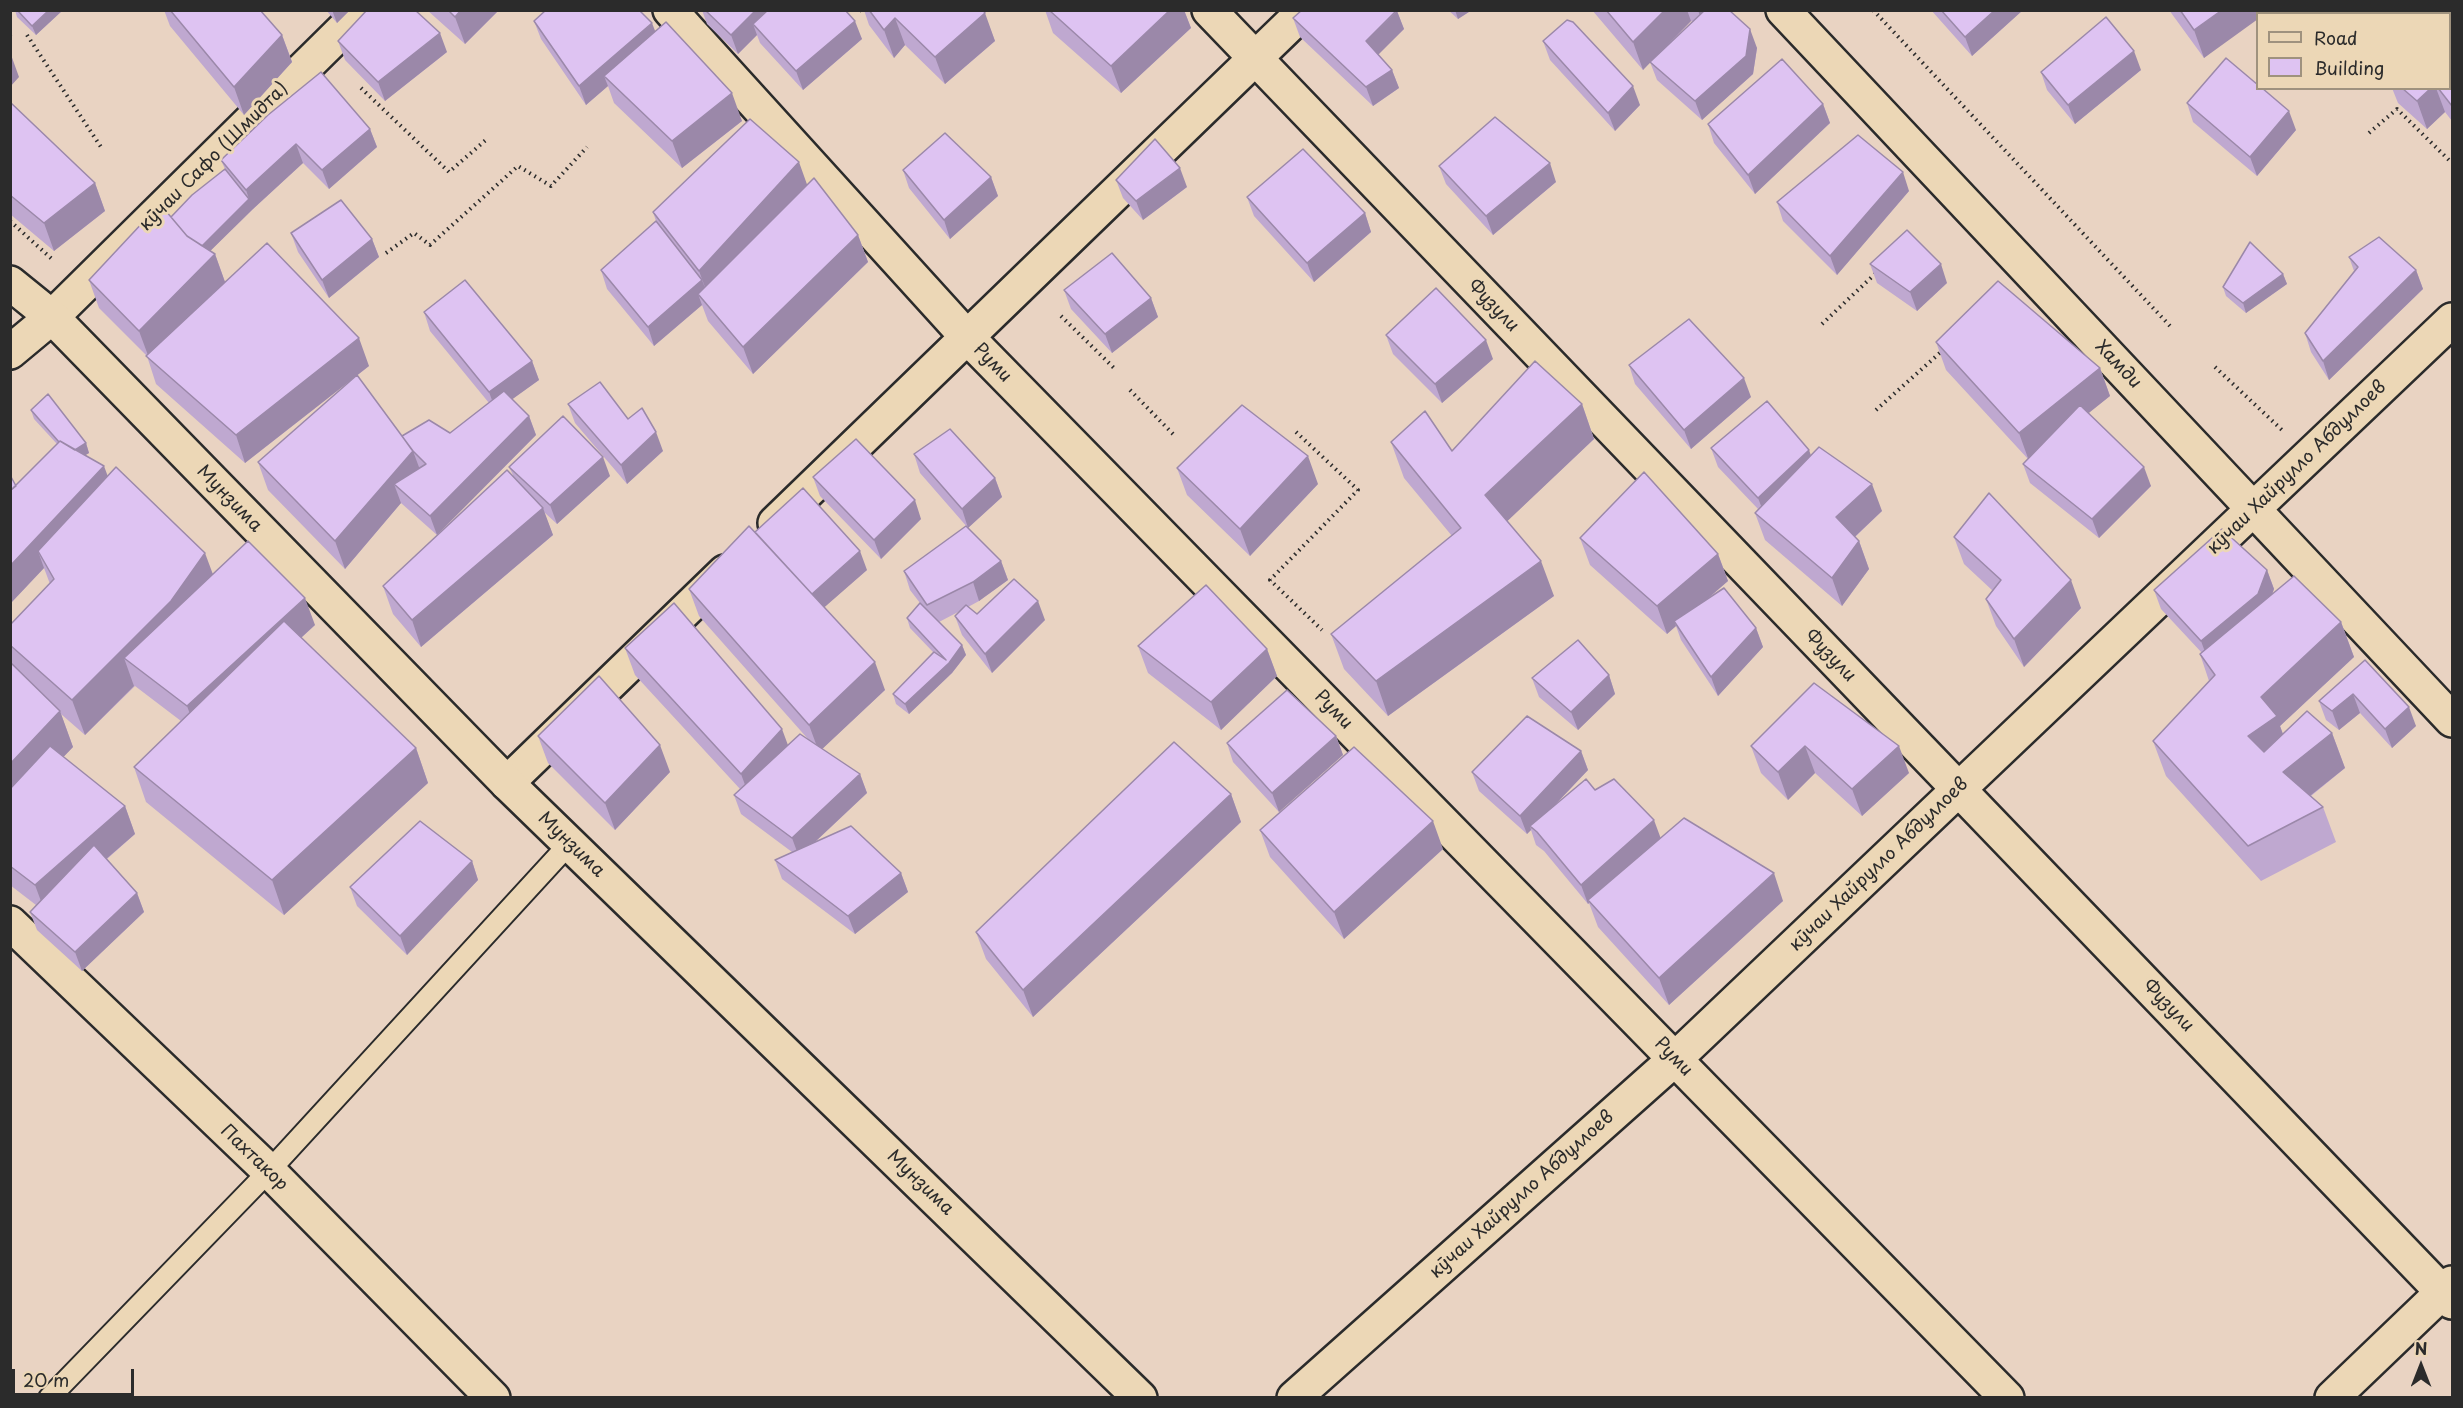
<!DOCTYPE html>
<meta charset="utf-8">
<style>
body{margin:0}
#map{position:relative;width:2463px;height:1408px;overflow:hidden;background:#e9d3c2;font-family:"Playpen Sans",sans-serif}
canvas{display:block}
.frame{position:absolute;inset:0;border:12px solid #2b2b2b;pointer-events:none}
.legend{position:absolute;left:2256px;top:12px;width:195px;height:78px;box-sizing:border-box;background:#ecd7b6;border:2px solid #9f927e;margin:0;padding:8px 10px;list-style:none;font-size:18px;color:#2b2b2b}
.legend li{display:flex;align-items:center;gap:12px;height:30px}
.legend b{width:30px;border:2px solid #9f927e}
.north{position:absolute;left:2391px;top:1336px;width:60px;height:60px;-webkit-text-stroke:4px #ecd7b6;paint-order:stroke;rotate:0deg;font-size:16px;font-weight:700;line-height:24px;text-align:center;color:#2b2b2b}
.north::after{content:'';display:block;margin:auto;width:21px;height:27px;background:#2b2b2b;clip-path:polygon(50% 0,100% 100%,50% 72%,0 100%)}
.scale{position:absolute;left:12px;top:1369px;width:122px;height:27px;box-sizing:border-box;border:3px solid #2b2b2b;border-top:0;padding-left:8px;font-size:18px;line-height:21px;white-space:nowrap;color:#2b2b2b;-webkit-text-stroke:4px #ecd7b6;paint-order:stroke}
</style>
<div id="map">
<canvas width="2463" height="1408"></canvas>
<div class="frame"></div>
<ul class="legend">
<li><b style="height:8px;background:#ecd7b6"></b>Road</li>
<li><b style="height:16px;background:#dec3f2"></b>Building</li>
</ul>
<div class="north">N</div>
<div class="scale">20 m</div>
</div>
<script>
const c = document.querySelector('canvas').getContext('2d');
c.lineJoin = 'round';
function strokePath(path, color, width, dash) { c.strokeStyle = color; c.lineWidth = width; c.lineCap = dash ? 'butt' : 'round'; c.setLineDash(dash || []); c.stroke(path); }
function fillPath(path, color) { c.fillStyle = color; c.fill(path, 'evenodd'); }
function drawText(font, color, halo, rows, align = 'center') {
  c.font = font + ' "Playpen Sans",sans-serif'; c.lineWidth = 6; c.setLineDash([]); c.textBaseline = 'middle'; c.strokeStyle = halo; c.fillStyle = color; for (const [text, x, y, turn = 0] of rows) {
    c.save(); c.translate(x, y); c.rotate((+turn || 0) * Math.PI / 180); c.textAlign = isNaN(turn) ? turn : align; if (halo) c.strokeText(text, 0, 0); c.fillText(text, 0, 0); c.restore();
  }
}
const path = new Path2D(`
 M861,10L862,11
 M1873,10L2171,327
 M27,35L101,147
 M10,36L12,37
 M361,88L449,172L487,139
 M2369,133L2397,109L2452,163
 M10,221L54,261
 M386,253L414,233L430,245L518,166L551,186L587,147
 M1061,316L1115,369
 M1822,324L1876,273
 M2215,367L2282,430
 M1130,390L1173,434
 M1876,410L1942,351
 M1296,432L1358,490L1270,580L1322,630`);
const lane = new Path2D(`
 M49,1398L269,1171L570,843`);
const street = new Path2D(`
 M670,10L967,337L2007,1398
 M1209,10L2452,1302
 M1783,10L2452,720
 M52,317L363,10
 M775,523L1305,10
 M507,783L725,572
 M10,923L269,1171L493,1398
 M1294,1398L1675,1059L2452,320
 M2332,1398L2452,1283`);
const secondary = new Path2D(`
 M10,283L52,317L507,783L1140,1398
 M10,352L52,317`);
const wall = new Path2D(`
 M15,10H63L36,35L17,17Z
 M164,10H260L282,35L292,62L244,115L170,26Z
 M326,10H350L337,23Z
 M427,10H499L465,44Z
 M702,10H845L862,39L803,90L760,43L757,35L738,54L707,24Z
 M864,10H983L995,41L945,84L905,45L894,58L869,25Z
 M1045,10H1184L1191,28L1121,93L1053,33Z
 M1448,10H1472L1458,19Z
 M1592,10H1729L1757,48L1753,74L1702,120L1657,80L1650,62L1643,70ZM1691,21L1693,22L1665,48Z
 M1931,10H2023L1972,56Z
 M2169,10H2269L2265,14H2258L2204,58Z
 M2345,10H2403L2399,14H2347Z
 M2452,10V121L2445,112L2427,129L2398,103L2392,88H2450Z
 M1397,11L1404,29L1378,54L1392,70L1399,88L1373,106L1300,37L1293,18Z
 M534,21L655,31L742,121L682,168L614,103L608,86L586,105L541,39Z
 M338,41L447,52L385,101L345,60Z
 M1543,41L1640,105L1615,131L1550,60Z
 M2141,70L2075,124L2047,90L2041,72Z
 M10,102L95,183L105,211L54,251L10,214Z
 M2187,103L2296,130L2257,176L2193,122Z
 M1823,104L1830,123L1755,194L1714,143L1708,124Z
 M370,129L377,147L329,189L303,163L253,209L210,251L215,254L225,282L369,366L245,463L156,384L147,356L99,308L89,280L171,217L225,169L221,160Z
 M1439,166L1556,182L1493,235L1446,184Z
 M903,170L991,177L998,196L950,239L909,188Z
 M1116,180L1187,187L1143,220L1123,198Z
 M808,185L858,235L868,262L753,374L708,321L702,305L654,346L607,289L601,270L656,221L653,212Z
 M1909,191L1837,275L1783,221L1777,202Z
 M1247,197L1365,213L1371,232L1314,282L1254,216Z
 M291,233L372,239L379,257L329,298L298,252Z
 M2349,257L2416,270L2423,289L2329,380L2311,352L2305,333L2354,271Z
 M1870,264L1947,283L1917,311L1877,283Z
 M2283,274L2287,284L2246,313L2226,296L2223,287Z
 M1064,290L1151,298L1158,317L1112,353L1071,309Z
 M424,312L532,361L539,380L512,399L529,416L536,435L437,535L401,503L345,569L268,490L258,462L402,436L450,433L489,403L430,331Z
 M1386,335L1493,359L1442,403L1393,354Z
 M1936,342L2100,368L2110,396L2088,413L2151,486L2099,538L2030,483L2023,464L2028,459L1946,370Z
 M1629,365L1751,397L1691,449L1635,384Z
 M568,404L628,419L663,451L627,484L575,423Z
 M1582,404L1594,439L1507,521L1554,596L1388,716L1344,669L1331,634L1452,536L1404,478L1391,442L1452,451Z
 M31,410L86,443L89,453L85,455L213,574L315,625L301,638L416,748L428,783L284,915L146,802L134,767L181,721L135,686L85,735L61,714L73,747L63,757L125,806L135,834L107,859L137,893L144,912L82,971L37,930L30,912L36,905L10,885V625L50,584L44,568L10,604V475L16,486L57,444L34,419Z
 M1711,448L1811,455L1882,511L1855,537L1859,541L1869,569L1842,606L1765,540L1755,513L1758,509L1718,467Z
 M914,454L995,478L1002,497L968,528L920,473Z
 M509,467L610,476L557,524L544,512L553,535L421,647L393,614L383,586L513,475Z
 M1177,468L1318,484L1250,556L1187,495Z
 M813,477L921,519L881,559L820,496Z
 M755,532L867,570L824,607L885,690L822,749L860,774L867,793L815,842L901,873L908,892L855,934L782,879L775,860L792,852L741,814L734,795L740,789L635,675L625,648L788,746L808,739L699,616L689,589Z
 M1954,537L2081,608L2024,667L1996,626L1986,599L1993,591L1964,564Z
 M1580,538L1718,554L1728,581L1704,602L1756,628L1763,647L1718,696L1681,640L1676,626L1667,634L1590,565Z
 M1001,561L1008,580L979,601L968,607L977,614L1045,620L992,673L962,635L955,616L960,611L939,622L962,645L966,655L952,673L909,714L896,704L893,694L933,652L910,628L907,618L920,603L910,590L904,571Z
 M2267,570L2274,589L2272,595L2341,622L2354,657L2280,726L2283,734L2332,733L2345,768L2311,796L2323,807L2336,842L2261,881L2166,776L2153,741L2209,681L2200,654L2202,653L2161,609L2154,590Z
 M1138,646L1267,649L1277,676L1221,730L1148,673Z
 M2365,660L2416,726L2392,748L2360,713L2339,730L2326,720L2319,701Z
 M1609,675L1615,694L1578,730L1539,697L1532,678Z
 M1814,683L1909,773L1862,816L1815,773L1788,800L1761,773L1751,746Z
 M538,736L670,772L615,830L548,763Z
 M1336,736L1343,755L1279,812L1233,762L1227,743Z
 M1581,751L1588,770L1555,805L1595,790L1660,838L1783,901L1669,1005L1598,927L1589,903L1588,904L1544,851L1536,845L1531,830L1527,834L1479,791L1472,772Z
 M1231,794L1241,822L1033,1017L986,959L976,932Z
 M1260,830L1443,849L1344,939L1270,857Z
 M472,861L478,880L407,955L357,906L350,887Z`);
const shadedWall = new Path2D(`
 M49,10H63L36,35L32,26Z
 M332,10H350L337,23Z
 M461,10H499L465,44L455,17Z
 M756,10H782L753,24L757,35L738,54L731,35Z
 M1170,10H1184L1191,28L1121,93L1111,66Z
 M1455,10H1472L1458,19Z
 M1665,10H1687L1691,21L1643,70L1633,42Z
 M1698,10H1726L1704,28Z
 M1995,10H2023L1972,56L1965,37Z
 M2222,10H2269L2265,14H2258V19L2204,58L2194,30Z
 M2359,10H2403L2399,14H2358L2357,11Z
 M1397,11L1404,29L1373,60L1366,41Z
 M985,13L995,41L945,84L935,57Z
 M895,18L905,45L894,58L884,30Z
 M855,21L862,39L803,90L796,71Z
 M652,23L659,41L604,76L608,86L586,105L579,86Z
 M1750,29L1757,48L1753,74L1702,120L1695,101Z
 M440,33L447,52L385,101L378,82Z
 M282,35L292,62L244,115L234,87Z
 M2134,51L2141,70L2075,124L2068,105Z
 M10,52L19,77L10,87Z
 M1392,70L1399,88L1373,106L1366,87Z
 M1633,86L1640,105L1615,131L1608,113Z
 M2431,88H2436L2445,112L2427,129L2417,101Z
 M732,93L742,121L682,168L672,141Z
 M1823,104L1830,123L1755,194L1748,175Z
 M2289,111L2296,130L2257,176L2250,157Z
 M370,129L377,147L329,189L322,170Z
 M296,144L303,163L253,209L197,264L194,254L249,199L246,190Z
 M799,162L809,190L709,298L699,271Z
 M1550,163L1556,182L1493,235L1486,216Z
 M1180,168L1187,187L1143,220L1136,201Z
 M1903,172L1909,191L1837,275L1830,256Z
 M991,177L998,196L950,239L944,220Z
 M95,183L105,211L54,251L44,223Z
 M1365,213L1371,232L1314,282L1307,263Z
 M858,235L868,262L753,374L743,347Z
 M372,239L379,257L329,298L322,280Z
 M215,254L225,282L149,358L139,331Z
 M1941,264L1947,283L1917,311L1910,292Z
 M2416,270L2423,289L2329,380L2323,361Z
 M2283,274L2287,284L2246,313L2243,303Z
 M702,280L709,298L698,294L702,305L654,346L648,327Z
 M1151,298L1158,317L1112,353L1105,334Z
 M359,338L369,366L245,463L236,435Z
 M1486,340L1493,359L1442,403L1435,384Z
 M532,361L539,380L496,411L489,392Z
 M2100,368L2110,396L2029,461L2019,433Z
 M1744,378L1751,397L1691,449L1684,430Z
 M1582,404L1594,439L1498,530L1485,495Z
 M529,416L536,435L437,535L430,516Z
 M656,432L663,451L627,484L621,465Z
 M86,443L89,453L73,463L70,453Z
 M1809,450L1816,469L1765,516L1758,498Z
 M413,451L423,478L394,484L401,503L345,569L335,541Z
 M1308,456L1318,484L1250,556L1240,529Z
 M603,457L610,476L557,524L550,505Z
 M104,466L114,493L38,551L44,568L10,604V566Z
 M2144,467L2151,486L2099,538L2092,519Z
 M995,478L1002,497L968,528L962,509Z
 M1872,484L1882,511L1846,545L1836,517Z
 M915,500L921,519L881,559L874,540Z
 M543,508L553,535L421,647L412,620Z
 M1859,541L1869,569L1842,606L1832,578Z
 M860,551L867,570L819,612L812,594Z
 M205,553L218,588L124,658L134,686L85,735L72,700Z
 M1718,554L1728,581L1677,625L1674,621L1676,626L1667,634L1657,606Z
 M1001,561L1008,580L979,601L973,582Z
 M1541,561L1554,596L1388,716L1376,681Z
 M2267,570L2274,589L2265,613L2208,660L2201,641Z
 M2071,580L2081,608L2024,667L2014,639Z
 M305,598L315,625L197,733L187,706Z
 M1038,601L1045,620L992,673L985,654Z
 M2341,622L2354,657L2280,726L2289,751L2261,771L2248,736L2261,697Z
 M1756,628L1763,647L1718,696L1711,677Z
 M962,645L966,655L952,673L909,714L905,704Z
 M1267,649L1277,676L1221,730L1211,702Z
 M875,662L885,690L819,752L809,725Z
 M1609,675L1615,694L1578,730L1571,712Z
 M2353,694L2360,713L2339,730L2332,711Z
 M2409,707L2416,726L2392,748L2385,729Z
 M60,711L73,747L10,813V764Z
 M782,729L792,756L751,801L741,774Z
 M2332,733L2345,768L2296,807L2283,772Z
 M1336,736L1343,755L1279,812L1272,793Z
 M660,745L670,772L615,830L605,803Z
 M1805,746L1815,773L1788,800L1778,772Z
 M1899,746L1909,773L1862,816L1852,789Z
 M416,748L428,783L284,915L272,880Z
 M1581,751L1588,770L1532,829L1530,826L1531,830L1527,834L1520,816Z
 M860,774L867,793L799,857L792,838Z
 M1231,794L1241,822L1033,1017L1023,990Z
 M125,806L135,834L45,912L35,885Z
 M1654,820L1661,839L1588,900L1589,903L1588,904L1581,885Z
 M1433,821L1443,849L1344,939L1334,912Z
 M472,861L478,880L407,955L400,936Z
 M901,873L908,892L855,934L848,916Z
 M1774,873L1783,901L1669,1005L1659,978Z
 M137,893L144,912L82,971L75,952Z`);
const building = new Path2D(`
 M17,10H49L32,26Z
 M170,10H260L282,35L234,87Z
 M367,10H415L440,33L378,82L338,41Z
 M448,10H461L455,17Z
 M546,10H639L652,23L579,86L534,21Z
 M705,10H756L731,35Z
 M768,10H845L855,21L796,71L753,24Z
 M869,10H983L985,13L935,57L895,18L884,30Z
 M1049,10H1170L1111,66Z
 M1302,10H1397L1366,41L1392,70L1366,87L1293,18Z
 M1606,10H1665L1633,42Z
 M1705,10H1729L1750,29L1746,56L1695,101L1650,62Z
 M1941,10H1995L1965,37Z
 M2180,10H2222L2194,30Z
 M2450,10H2452V106L2438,88H2450V14H2447Z
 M2106,17L2134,51L2068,105L2041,72Z
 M1567,20L1573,22L1633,86L1608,113L1543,41Z
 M666,22L732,93L672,141L604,76Z
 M2226,58L2258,85V88H2262L2289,111L2250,157L2187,103Z
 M1782,59L1823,104L1748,175L1708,124Z
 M321,72L370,129L322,170L296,144L246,190L221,160L268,115Z
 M2402,88H2431L2417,101Z
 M10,102L95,183L44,223L10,195Z
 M1495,117L1550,163L1486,216L1439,166Z
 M750,119L799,162L699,271L653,212Z
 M945,133L991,177L944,220L903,170Z
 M1858,135L1903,172L1830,256L1777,202Z
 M1155,139L1180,168L1136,201L1116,180Z
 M1303,149L1365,213L1307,263L1247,197Z
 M225,169L249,199L202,246L187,236L171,217L192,195Z
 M814,178L858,235L743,347L698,294Z
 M341,200L372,239L322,280L291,233Z
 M160,204L187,236L215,254L139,331L89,280Z
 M656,221L702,280L648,327L601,270Z
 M1907,230L1941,264L1910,292L1870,264Z
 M2379,237L2416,270L2323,361L2305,333L2358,267L2349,257Z
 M2250,242L2283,274L2243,303L2223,287Z
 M267,243L359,338L236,435L146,356Z
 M1112,253L1151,298L1105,334L1064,290Z
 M465,280L532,361L489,392L424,312Z
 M1998,281L2100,368L2019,433L1936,342Z
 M1436,288L1486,340L1435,384L1386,335Z
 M1689,319L1744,378L1684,430L1629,365Z
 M1535,361L1582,404L1485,495L1541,561L1376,681L1331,634L1461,528L1391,442L1425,411L1452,451Z
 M357,375L413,451L335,541L258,462Z
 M600,382L628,419L642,408L656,432L621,465L568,404Z
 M504,391L529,416L430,516L394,484L426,464L412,450L402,436L429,420L450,433Z
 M48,394L86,443L75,450L60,441L59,442L31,410Z
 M1767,401L1809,450L1758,498L1711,448Z
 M1242,405L1308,456L1240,529L1177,468Z
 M2080,405L2144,467L2092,519L2023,464Z
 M563,416L603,457L550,505L509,467Z
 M950,429L995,478L962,509L914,454Z
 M856,439L915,500L874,540L813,477Z
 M60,441L104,466L10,566V491Z
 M1819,447L1872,484L1836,517L1859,541L1832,578L1755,513Z
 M116,467L205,553L171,601L72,700L10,645V625L54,579L38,551Z
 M507,470L543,508L412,620L383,586Z
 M1644,472L1718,554L1657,606L1580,538Z
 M10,475L16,486L10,491Z
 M803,488L860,551L812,594L755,532Z
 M1989,493L2071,580L2014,639L1986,599L2001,580L1954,537Z
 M749,526L875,662L809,725L689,589Z
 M966,526L1001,561L973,582L927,605L904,571Z
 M2222,529L2267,570L2258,594L2201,641L2154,590Z
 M248,541L305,598L187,706L124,658Z
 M2294,576L2341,622L2261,697L2277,716L2248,736L2264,752L2307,711L2332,733L2283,772L2323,807L2248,846L2153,741L2215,675L2200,654Z
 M1014,579L1038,601L985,654L955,616L966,605L977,614Z
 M1206,585L1267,649L1211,702L1138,646Z
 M1724,588L1756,628L1711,677L1674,621Z
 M674,603L782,729L741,774L625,648Z
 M920,603L962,645L949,663L905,704L893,694L934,652L946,660L907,618Z
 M284,621L416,748L272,880L134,767Z
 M1578,640L1609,675L1571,712L1532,678Z
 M2365,660L2409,707L2385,729L2353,694L2332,711L2319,701Z
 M10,662L60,711L10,764Z
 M599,676L660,745L605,803L538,736Z
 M1814,683L1899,746L1852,789L1805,746L1778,772L1751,746Z
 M1287,690L1336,736L1272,793L1227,743Z
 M1527,716L1581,751L1520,816L1472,772Z
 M800,734L860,774L792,838L734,795Z
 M1174,742L1231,794L1023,990L976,932Z
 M50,746L125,806L35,885L10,866V789Z
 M1354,747L1433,821L1334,912L1260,830Z
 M1586,779L1595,790L1614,779L1654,820L1581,885L1537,832L1530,826Z
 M1684,818L1774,873L1659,978L1588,900Z
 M420,821L472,861L400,936L350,887Z
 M851,826L901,873L848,916L775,860Z
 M94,845L137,893L75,952L30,912Z`);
const streetNames = [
 ["кӯчаи Сафо (Шмидта)",214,157,-45],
 ["Фузули",1493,306,46],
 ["Руми",992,363,46],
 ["Хамди",2118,365,47],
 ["кӯчаи Хайрулло Абдуллоев",2297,468,-44],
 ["Мунзима",229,499,46],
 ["Фузули",1830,656,46],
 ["Руми",1333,710,46],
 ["Мунзима",571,845,44],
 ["кӯчаи Хайрулло Абдуллоев",1879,865,-44],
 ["Фузули",2168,1006,46],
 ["Руми",1673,1057,46],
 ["Пахтакор",254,1158,44],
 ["Мунзима",920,1183,44],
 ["кӯчаи Хайрулло Абдуллоев",1522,1195,-42]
];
strokePath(lane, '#2b2b2b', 24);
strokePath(street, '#2b2b2b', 38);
strokePath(secondary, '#2b2b2b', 38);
strokePath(path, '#2b2b2b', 4, [1.5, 4.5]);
strokePath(lane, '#ecd7b6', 20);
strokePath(street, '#ecd7b6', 33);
strokePath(secondary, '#ecd7b6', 33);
fillPath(wall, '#bfa8d0');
fillPath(shadedWall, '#9b88a9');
fillPath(building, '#dec3f2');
strokePath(building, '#9b88a9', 1.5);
drawText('18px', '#2b2b2b', '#ecd7b6', streetNames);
</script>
